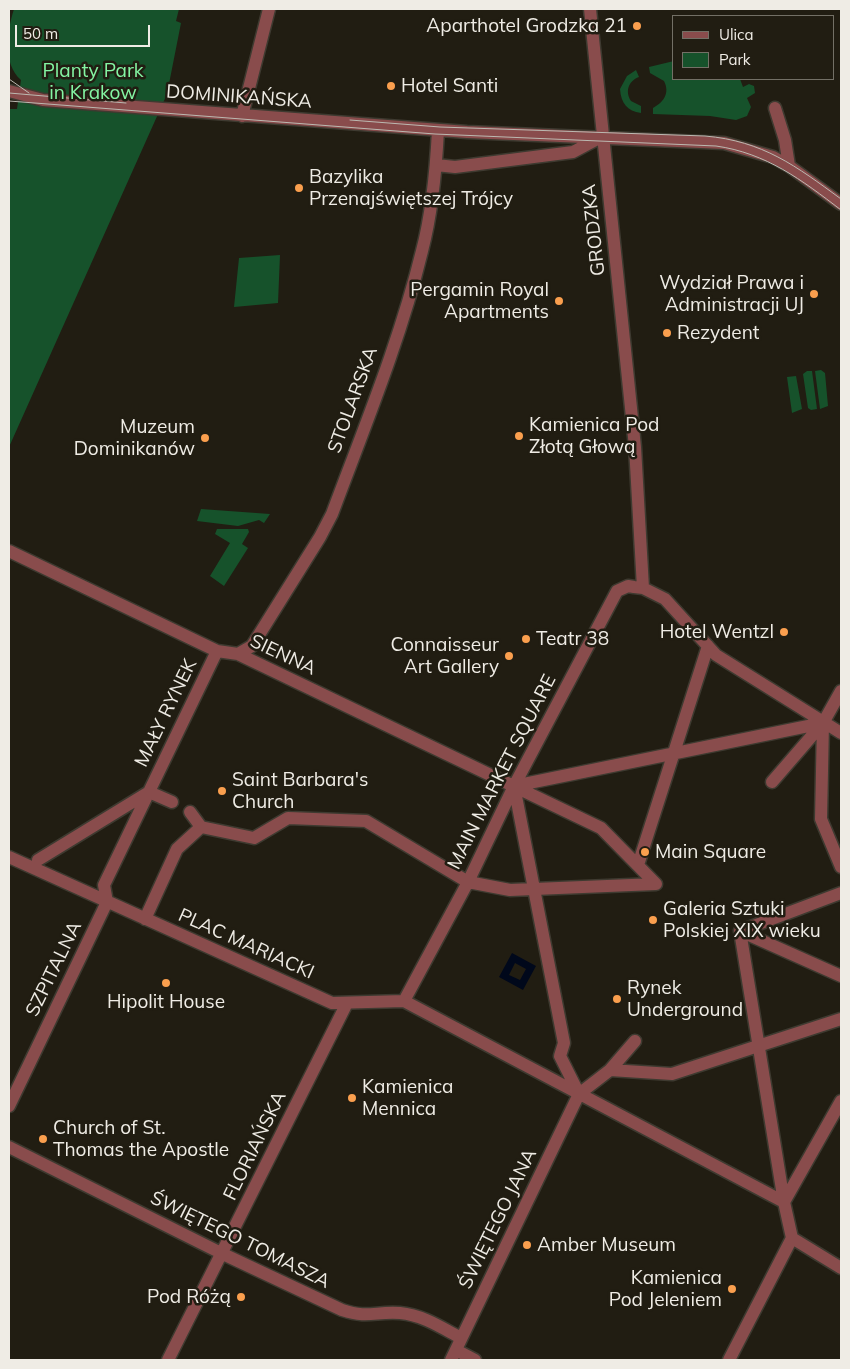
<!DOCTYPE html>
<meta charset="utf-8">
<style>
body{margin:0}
#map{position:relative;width:850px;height:1369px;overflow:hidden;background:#211d12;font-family:Mulish,sans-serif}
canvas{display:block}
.frame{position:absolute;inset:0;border:10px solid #efece5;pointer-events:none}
.legend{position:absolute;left:672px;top:15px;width:162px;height:65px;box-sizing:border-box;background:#211d12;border:1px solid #737066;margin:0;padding:6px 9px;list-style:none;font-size:15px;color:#efece5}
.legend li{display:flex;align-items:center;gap:10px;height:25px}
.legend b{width:25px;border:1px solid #737066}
.scale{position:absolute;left:15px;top:25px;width:135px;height:22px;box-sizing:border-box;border:2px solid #efece5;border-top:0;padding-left:6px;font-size:15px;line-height:18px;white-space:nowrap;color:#efece5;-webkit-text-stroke:4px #211d12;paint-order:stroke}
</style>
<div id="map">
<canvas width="850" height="1369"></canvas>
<div class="frame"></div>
<ul class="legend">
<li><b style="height:6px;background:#894c4c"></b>Ulica</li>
<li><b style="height:14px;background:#16522b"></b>Park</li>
</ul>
<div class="scale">50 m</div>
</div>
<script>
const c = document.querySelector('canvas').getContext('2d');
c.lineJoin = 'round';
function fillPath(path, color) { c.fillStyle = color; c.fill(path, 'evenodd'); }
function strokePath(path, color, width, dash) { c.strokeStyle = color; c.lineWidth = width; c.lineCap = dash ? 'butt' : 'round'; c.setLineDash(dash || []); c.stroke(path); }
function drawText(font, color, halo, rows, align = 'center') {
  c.font = font + ' Mulish,sans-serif'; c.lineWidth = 5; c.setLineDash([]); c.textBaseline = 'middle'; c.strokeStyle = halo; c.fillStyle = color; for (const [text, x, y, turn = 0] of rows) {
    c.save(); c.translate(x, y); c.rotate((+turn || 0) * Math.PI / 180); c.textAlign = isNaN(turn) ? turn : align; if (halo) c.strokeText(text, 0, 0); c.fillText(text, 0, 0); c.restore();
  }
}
const green = new Path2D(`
 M14,9H179L176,21L181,23L167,94L9,447V109H17L21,80C2,63 7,31 14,9Z
 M674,61V79H740L743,87L749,84L754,86L755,93L747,98L751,107L747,116L736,120L710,116L653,114V108C664,102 670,93 664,81L650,73L649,67Z
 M636,70L639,77C628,81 625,92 631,101L641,106V113C627,111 621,103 620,89L627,76Z
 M280,255L278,303L234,307L239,258Z
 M821,370L825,373L828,406L820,409L815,371Z
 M807,371H812L817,409L811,410L808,408L803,374Z
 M796,376L802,409L792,413L787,377Z
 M201,509L270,514L264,523L259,520L238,526L197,521Z
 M217,529H248L249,532L242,544L248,548L224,586L210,576L230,543L215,534Z`);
const water = new Path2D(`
 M512,953L536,966L523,990L499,977ZM515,963L526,969L520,980L509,975Z`);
const street = new Path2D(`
 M590,9L635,447L643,588
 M9,91L43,100L467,132L724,143L773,157L789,166L841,204
 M775,108L785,140L789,166
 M242,116L269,9
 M436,165L455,167L573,152L603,136
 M9,551L217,651L238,654L601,828L656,884
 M238,654L252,646L320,537L332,514C364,428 400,341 422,251C432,213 436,170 438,130
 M772,782L823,723L841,691
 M190,812L201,827L254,838L288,818L366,821L468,882L510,890L656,884
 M9,857L332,1003L404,1001
 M38,860L149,792L172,802
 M638,865L708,646
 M107,902L104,885L217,651
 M145,919L177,849L201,827
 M740,931L784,1202L792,1238
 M740,931L841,976
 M740,931L841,893
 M610,1070L635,1041
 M579,1094L560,1056L564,1043L514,786L823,723L821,819L841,867
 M9,1106L107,902
 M9,1147L223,1254L342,1310C369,1319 375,1311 400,1313C423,1315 442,1328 461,1338
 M784,1202L404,1001L468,882L514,786L617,591L628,586L634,587L643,588L665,599L716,655L841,733
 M784,1202L841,1101
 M792,1238L841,1268
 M456,1350L475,1360
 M168,1360L347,1003
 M451,1360L579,1094L610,1070L672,1074L841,1019
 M729,1360L792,1238`);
const tram = new Path2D(`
 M9,79L29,93
 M9,93L126,103
 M9,101L435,134L716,146C766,153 802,180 841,210
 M350,120L440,127L705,136C763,141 796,166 841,199`);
const markers = [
 [637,26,5,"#fa9f4e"],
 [391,86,5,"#fa9f4e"],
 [299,188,5,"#fa9f4e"],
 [814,294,5,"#fa9f4e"],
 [559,301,5,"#fa9f4e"],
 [667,333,5,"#fa9f4e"],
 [519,436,5,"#fa9f4e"],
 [205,438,5,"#fa9f4e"],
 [784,632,5,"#fa9f4e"],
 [526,639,5,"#fa9f4e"],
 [509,656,5,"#fa9f4e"],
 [222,791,5,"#fa9f4e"],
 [645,852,5,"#fa9f4e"],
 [653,920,5,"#fa9f4e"],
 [166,983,5,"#fa9f4e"],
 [617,999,5,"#fa9f4e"],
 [352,1098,5,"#fa9f4e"],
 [43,1139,5,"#fa9f4e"],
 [527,1245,5,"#fa9f4e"],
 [732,1289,5,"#fa9f4e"],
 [241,1297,5,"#fa9f4e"]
];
const poiNames = [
 ["Aparthotel Grodzka 21",627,26,"right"],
 ["Hotel Santi",401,86],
 ["Bazylika",309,177],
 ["Przenajświętszej Trójcy",309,199],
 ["Wydział Prawa i",804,283,"right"],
 ["Administracji UJ",804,305,"right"],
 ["Pergamin Royal",549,290,"right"],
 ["Apartments",549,312,"right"],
 ["Rezydent",677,333],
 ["Kamienica Pod",529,425],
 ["Złotą Głową",529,447],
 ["Muzeum",195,427,"right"],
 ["Dominikanów",195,449,"right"],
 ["Hotel Wentzl",774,632,"right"],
 ["Teatr 38",536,639],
 ["Connaisseur",499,645,"right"],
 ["Art Gallery",499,667,"right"],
 ["Saint Barbara's",232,780],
 ["Church",232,802],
 ["Main Square",655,852],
 ["Galeria Sztuki",663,909],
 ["Polskiej XIX wieku",663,931],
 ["Rynek",627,988],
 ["Underground",627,1010],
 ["Hipolit House",166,1002,"center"],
 ["Kamienica",362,1087],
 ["Mennica",362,1109],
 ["Church of St.",53,1128],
 ["Thomas the Apostle",53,1150],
 ["Amber Museum",537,1245],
 ["Kamienica",722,1278,"right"],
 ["Pod Jeleniem",722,1300,"right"],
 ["Pod Różą",231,1297,"right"]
];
const parkNames = [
 ["Planty Park",93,71],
 ["in Krakow",93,93]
];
const streetNames = [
 ["DOMINIKAŃSKA",239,97,4],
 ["GRODZKA",594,230,-96],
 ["STOLARSKA",353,400,-70],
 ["SIENNA",283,655,25],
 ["MAŁY RYNEK",166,713,-64],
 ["MAIN MARKET SQUARE",502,772,-63],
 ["PLAC MARIACKI",246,944,24],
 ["SZPITALNA",54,969,-64],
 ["FLORIAŃSKA",255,1146,-64],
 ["ŚWIĘTEGO JANA",498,1219,-64],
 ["ŚWIĘTEGO TOMASZA",240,1240,26]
];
fillPath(green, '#16522b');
fillPath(water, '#00081b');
strokePath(street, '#3e3a30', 15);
strokePath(street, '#894c4c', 12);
strokePath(tram, '#bcb9b1', 1);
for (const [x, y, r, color] of markers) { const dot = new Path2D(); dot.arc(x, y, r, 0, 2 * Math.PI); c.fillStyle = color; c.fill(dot); strokePath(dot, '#211d12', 2); }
drawText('19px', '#efece5', '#211d12', poiNames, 'left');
drawText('19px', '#84f5a3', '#211d12', parkNames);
drawText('19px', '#efece5', '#211d12', streetNames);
</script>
